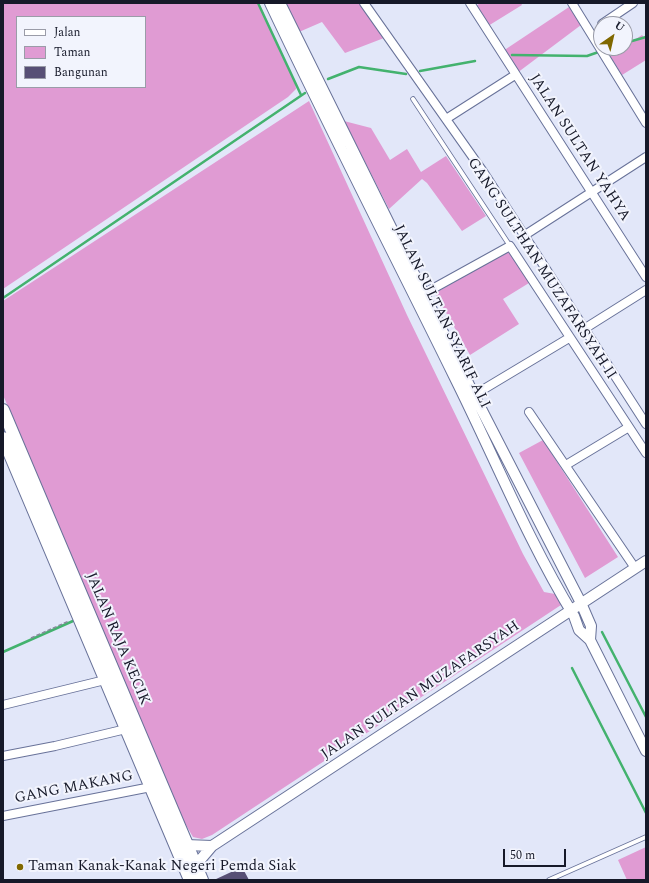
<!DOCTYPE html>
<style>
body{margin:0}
#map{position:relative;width:649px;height:883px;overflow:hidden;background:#e2e7f9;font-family:Spectral,serif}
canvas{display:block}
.frame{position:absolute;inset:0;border:4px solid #161929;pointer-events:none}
.legend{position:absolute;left:16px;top:16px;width:130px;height:72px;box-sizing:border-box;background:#f2f4fd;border:1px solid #9a9ca8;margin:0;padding:5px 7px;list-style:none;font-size:12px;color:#161929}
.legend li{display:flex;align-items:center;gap:8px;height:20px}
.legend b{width:20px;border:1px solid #9a9ca8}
.north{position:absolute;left:593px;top:16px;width:40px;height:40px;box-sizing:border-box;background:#f2f4fd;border:1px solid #9a9ca8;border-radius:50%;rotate:34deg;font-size:11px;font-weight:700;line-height:16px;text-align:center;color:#161929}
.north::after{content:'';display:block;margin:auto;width:14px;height:18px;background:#806800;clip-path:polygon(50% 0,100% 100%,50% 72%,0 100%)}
.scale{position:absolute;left:503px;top:849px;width:63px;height:18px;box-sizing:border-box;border:2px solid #161929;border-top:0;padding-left:5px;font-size:12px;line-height:14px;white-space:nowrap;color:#161929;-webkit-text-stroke:3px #f2f4fd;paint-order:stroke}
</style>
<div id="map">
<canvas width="649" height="883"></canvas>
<div class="frame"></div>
<ul class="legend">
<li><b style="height:5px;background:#fff"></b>Jalan</li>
<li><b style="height:11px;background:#e09bd3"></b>Taman</li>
<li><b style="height:11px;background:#574f75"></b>Bangunan</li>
</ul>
<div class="north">U</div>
<div class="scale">50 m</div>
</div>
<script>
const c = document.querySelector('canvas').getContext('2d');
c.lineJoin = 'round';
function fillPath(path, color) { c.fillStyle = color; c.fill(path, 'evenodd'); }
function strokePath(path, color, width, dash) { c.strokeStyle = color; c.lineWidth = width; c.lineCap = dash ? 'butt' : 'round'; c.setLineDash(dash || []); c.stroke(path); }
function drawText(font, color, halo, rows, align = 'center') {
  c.font = font + ' Spectral,serif'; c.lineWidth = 4; c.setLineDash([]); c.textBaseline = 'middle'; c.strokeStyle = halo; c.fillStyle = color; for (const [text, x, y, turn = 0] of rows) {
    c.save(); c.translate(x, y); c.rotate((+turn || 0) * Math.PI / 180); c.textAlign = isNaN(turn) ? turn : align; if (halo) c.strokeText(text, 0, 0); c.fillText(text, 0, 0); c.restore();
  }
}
const green = new Path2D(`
 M3,3H259L295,81L296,89L288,97L3,289ZM17,17H145V87H17Z
 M285,3H360L384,38L345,53L322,22L299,32Z
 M480,3H521L522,5L488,26L476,6Z
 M569,7L581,25L517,73L503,51Z
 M642,35L646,40V60L622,75L610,56L625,48V46Z
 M309,101L407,315L523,554L544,592L555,594L561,605L212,835L202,839L193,837L183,820L3,395V301Z
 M344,121L371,128L390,160L407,149L421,172L446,156L486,216L462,231L427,183L422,179L389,209Z
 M509,251L529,283L503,299L519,324L470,355L435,293Z
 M543,440L618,557L585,578L519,453Z
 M646,847V880H627L618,860Z`);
const stream = new Path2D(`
 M258,3L301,95
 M625,43L646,37
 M512,55L587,56L610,48
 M420,71L475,61
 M328,79L359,67L406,74
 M3,298L305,93
 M602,632L646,717
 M3,652L73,621
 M572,668L646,813`);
const building = new Path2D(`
 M242,867L249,880H214Z`);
const path = new Path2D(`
 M31,638L69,621`);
const service = new Path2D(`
 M413,99L510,246
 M549,880L646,837`);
const minor = new Path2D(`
 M364,3L484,173L646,424
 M470,3L646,277
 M572,3L646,123
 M602,24L633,3
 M446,119L515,75
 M525,235L646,157
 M425,293L510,246L646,453
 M584,329L646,290
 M474,395L569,338
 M529,412L635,568
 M566,465L629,427
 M3,705L105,680
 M3,756L55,746L126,729
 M3,816L151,787`);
const tertiary = new Path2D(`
 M270,3C329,128 393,252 454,376C494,456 527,539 574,616L579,630L590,640L646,751
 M280,3L474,395L581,603L591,626L590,640
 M186,845L212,846
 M195,866L212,846L646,561`);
const secondary = new Path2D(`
 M3,410L202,880
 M3,438L190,880`);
const markers = [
 [20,867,4,"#806800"]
];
const streetNames = [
 ["JALAN SULTAN YAHYA",579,148,57],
 ["GANG SULTHAN MUZAFARSYAH II",541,269,57],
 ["JALAN SULTAN SYARIF ALI",441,317,64],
 ["JALAN RAJA KECIK",117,639,67],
 ["JALAN SULTAN MUZAFARSYAH",421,691,-34],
 ["GANG MAKANG",74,788,-11]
];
const poiNames = [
 ["Taman Kanak-Kanak Negeri Pemda Siak",28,867]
];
fillPath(green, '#e09bd3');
strokePath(stream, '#43b26e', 2.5);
fillPath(building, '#574f75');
strokePath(service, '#687299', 5.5);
strokePath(minor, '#687299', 10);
strokePath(tertiary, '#687299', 12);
strokePath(secondary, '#687299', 14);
strokePath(path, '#868a9b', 1.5, [4, 2]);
strokePath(service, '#fff', 4);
strokePath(minor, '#fff', 8);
strokePath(tertiary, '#fff', 10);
strokePath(secondary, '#fff', 12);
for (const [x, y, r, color] of markers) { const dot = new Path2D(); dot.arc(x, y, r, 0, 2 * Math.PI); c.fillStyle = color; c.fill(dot); strokePath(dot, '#f2f4fd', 1.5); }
drawText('15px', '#161929', '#f2f4fd', streetNames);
drawText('15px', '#161929', '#f2f4fd', poiNames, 'left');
</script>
